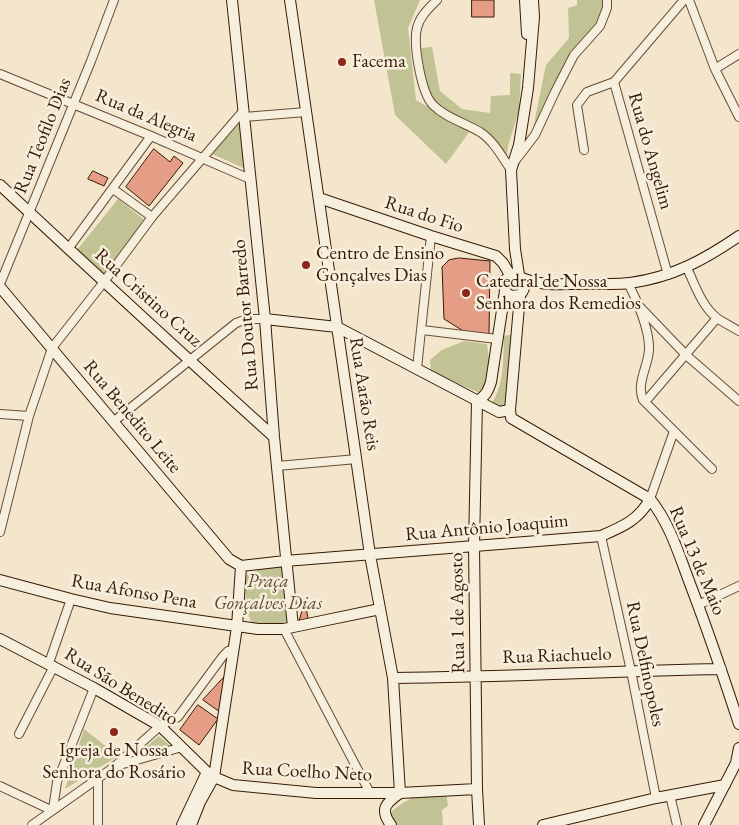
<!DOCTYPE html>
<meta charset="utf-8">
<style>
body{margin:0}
canvas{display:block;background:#f3e6cd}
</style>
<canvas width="739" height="825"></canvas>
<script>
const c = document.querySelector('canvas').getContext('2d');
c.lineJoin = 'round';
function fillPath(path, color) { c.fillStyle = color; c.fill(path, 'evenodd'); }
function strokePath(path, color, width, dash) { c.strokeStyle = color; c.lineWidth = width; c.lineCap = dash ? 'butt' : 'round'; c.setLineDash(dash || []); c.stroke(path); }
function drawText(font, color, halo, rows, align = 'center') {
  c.font = font + ' "EB Garamond",serif'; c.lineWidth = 5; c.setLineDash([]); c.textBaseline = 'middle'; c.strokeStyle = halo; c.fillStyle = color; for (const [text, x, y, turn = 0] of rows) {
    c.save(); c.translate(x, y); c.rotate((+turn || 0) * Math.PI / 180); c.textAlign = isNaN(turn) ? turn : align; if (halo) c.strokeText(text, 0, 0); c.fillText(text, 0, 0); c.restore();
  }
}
const green = new Path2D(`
 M374,0H420L408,28L416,100L470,131L446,164L395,115Z
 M577,0H607L599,24L576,47L531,138L546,65L569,38L568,8L577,5Z
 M432,47L440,91L462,109L490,113L491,96L510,95V73L521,74L519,110L508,146L507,155L470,126L437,106L426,82L421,48Z
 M240,123L248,170L210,153Z
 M118,199L146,221L104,277L77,250Z
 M514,334L508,409L490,405C505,387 503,357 504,336Z
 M464,341L487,344L490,367L482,394L452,381L431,370L430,360L442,350Z
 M284,567L288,623L286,625L253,624C244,612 246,591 245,577C253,567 272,569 284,567Z
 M84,729L118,756L65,789Z
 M159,736L175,750L130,760Z
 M446,793L448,806L442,810L443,825H393L388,815C408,796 419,794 446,793Z`);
const building = new Path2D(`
 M472,0H494V17H472Z
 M154,149L170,162L174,156L183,163L149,206L126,187Z
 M93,171L108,178L104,186L88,179Z
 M459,258L490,261L489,335L465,332L444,319L442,267L449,260Z
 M305,601L309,624L298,626Z
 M226,675L220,712L203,700Z
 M198,705L218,719L199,745L180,730Z`);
const street = new Path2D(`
 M437,0C429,8 420,16 417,28C413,44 421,93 433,105C446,118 465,123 480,132C494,141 502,157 511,170
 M689,0L715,69L739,117
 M715,69L739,54
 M0,74L151,136L250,179
 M244,117L306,112
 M584,150L577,105L587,92L614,82
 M515,161L535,135L555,92L574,55L600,26L607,8V0
 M113,189L152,217
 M68,249L151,136
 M687,268C695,285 702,307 718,319C725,323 732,327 739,331
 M668,275L614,82L684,0
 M628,283C637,300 650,331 649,350C648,367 636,383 643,400L712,469
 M0,284L91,61L114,0
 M639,306L686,355L739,401
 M422,330L497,339
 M417,368L431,236
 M645,402L717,318
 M0,414L29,416
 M113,422L236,323L247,319H265
 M277,466L357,459
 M650,499L674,431
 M0,532L29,416L52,348L103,283L152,217L244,110
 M601,536L631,671L656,798
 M698,605L739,586
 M284,629L370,793
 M49,663L71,599
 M19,734L54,666
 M116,766L182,747
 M98,777V825
 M0,786L51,810
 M670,795L677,825
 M53,809L57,782L94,688
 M32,825L114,767L160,726L178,717L223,656L228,651L234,650`);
const secondary = new Path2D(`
 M232,0L265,319L274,437L293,627
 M290,0L370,555L393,678L400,793
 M525,0L527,34
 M0,185C91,270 182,354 274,437
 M319,198L431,236L496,256L503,263L510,275
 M519,275L515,249L511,170L519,145L528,88L534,17L533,0
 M522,278C540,286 561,284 580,284C596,283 613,285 630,283C673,277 704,260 739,236
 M0,287L229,559L241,566
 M520,295L510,410L511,418L650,499C671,525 680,558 692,589C709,634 724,678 739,724
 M265,319L337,327L499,412L510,410
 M241,566L285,561L601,536C622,527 639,520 650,499
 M0,580L71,599L110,608L258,629H284L298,626L380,609
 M0,639L94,688L160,726L207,772L214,777L233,785L316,793H400L477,789
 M393,678C503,677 612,671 721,669
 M182,825L207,772
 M191,825L200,802L214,777L237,627L241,566
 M391,825C379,809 386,803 400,793
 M479,825L477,789L474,546L477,401C486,396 488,391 491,382L505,291L504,281L512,274C524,275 528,286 520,295L510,296L505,291
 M543,825L656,798L725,785
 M704,825L736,763L739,748`);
const markers = [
 [342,62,5,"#8f2418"],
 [306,265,5,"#8f2418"],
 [466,293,5,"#8f2418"],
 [114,732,5,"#8f2418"]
];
const poiNames = [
 ["Facema",352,62],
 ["Centro de Ensino",316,254],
 ["Gonçalves Dias",316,276],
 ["Catedral de Nossa",476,282],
 ["Senhora dos Remedios",476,304],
 ["Igreja de Nossa",114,751,"center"],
 ["Senhora do Rosário",114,773,"center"]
];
const streetNames = [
 ["Rua da Alegria",146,116,23],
 ["Rua Teofilo Dias",43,136,-68],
 ["Rua do Angelim",650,151,74],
 ["Rua do Fio",424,215,18],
 ["Rua Cristino Cruz",148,298,42],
 ["Rua Doutor Barredo",246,315,-95],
 ["Rua Aarão Reis",364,394,81],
 ["Rua Benedito Leite",132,417,50],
 ["Rua Antônio Joaquim",487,528,-5],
 ["Rua 13 de Maio",697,561,67],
 ["Rua Afonso Pena",134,592,10],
 ["Rua 1 de Agosto",458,613,-91],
 ["Rua Riachuelo",557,656,-2],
 ["Rua Delfinopoles",645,664,78],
 ["Rua São Benedito",121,687,32],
 ["Rua Coelho Neto",307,772,3]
];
const parkNames = [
 ["Praça",268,582],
 ["Gonçalves Dias",268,604]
];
fillPath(green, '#c2c394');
fillPath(building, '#e59d86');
strokePath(building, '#381a03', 1);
strokePath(street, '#674d36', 10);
strokePath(secondary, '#381a03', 12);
strokePath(street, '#f7efde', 8);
strokePath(secondary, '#f7efde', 10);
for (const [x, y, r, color] of markers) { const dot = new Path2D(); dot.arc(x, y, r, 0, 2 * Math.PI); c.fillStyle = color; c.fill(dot); strokePath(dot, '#f7efde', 2); }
drawText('19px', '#381a03', '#f7efde', poiNames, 'left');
drawText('19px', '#381a03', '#f7efde', streetNames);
drawText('italic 19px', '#614d2e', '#f7efde', parkNames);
</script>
